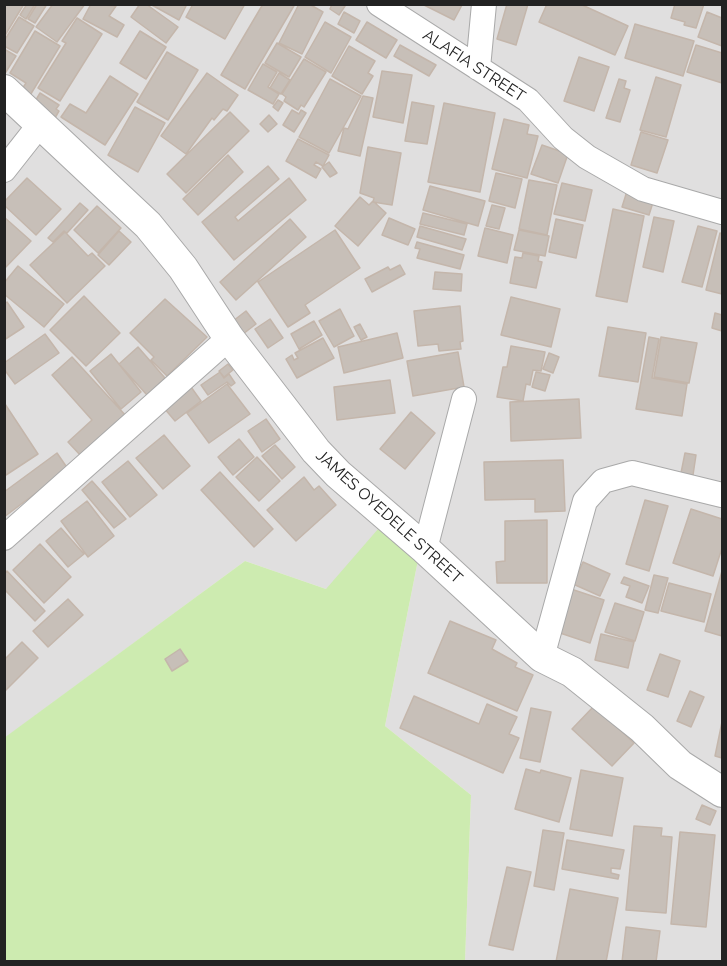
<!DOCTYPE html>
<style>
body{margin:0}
#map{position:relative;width:727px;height:966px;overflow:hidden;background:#f2efe9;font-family:Raleway,sans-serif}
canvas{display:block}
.frame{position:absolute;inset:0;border:6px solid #222;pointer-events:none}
</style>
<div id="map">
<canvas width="727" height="966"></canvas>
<div class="frame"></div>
</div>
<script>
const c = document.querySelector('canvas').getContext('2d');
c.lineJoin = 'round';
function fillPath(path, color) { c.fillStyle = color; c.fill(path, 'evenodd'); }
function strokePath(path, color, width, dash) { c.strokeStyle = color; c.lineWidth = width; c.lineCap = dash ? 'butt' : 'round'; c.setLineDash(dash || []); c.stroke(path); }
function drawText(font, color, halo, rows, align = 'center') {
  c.font = font + ' Raleway,sans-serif'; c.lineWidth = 6; c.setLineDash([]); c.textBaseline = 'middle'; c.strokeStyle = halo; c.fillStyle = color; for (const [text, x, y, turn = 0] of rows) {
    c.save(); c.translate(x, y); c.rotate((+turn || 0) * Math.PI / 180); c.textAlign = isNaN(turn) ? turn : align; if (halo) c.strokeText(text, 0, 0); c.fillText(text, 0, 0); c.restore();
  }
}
const residential = new Path2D(`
 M5,5H722V961H465L471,795L385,726L419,555L326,589L245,561L5,738Z`);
const grass = new Path2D(`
 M385,521L419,555L385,726L471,795L465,961H5L4,738L245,561L326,589Z`);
const building = new Path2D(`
 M4,4H24L4,37Z
 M27,4H35L26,19L20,15Z
 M37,4H47L35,23L28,19Z
 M53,4H85L57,42L36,27Z
 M91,4L116,6L109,16L124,25L117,37L83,19Z
 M140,4H146L178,27L166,43L131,17Z
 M150,4H187L179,20Z
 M193,4H245L225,39L186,17Z
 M263,4H295L245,89L221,75Z
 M299,4H309L323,12L302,54L279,43Z
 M332,4H343L345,6L339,15L330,9Z
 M422,4H460L462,5L454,20Z
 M507,4H528L516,45L497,39Z
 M547,4H580L628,26L615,55L539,22Z
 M675,4H704L696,28L684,25L685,22L671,18Z
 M344,12L360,21L354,33L338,24Z
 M707,12L722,18V46L698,37Z
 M19,17L34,26L17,53L4,46V41Z
 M77,18L102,34L60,101L38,88L66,43L62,41Z
 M325,22L351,37L331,73L305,57Z
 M367,22L397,40L386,58L356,40Z
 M635,24L694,41L683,76L625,58Z
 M35,31L60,46L29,97L20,92L26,83L10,73Z
 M140,31L166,47L146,79L120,63Z
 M277,43L301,57L289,77L265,63Z
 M400,45L436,65L429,76L394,56Z
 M696,45L722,53V83L687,72Z
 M349,46L375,61L368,73L373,76L362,94L332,76Z
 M4,49L16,56L4,75Z
 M167,52L198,70L168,120L137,102Z
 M579,57L609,67L594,111L564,101Z
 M304,59L326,72L304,107L301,105L298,110L284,101L286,97L282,94Z
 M263,64L277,72L268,87L279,94L273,104L248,90Z
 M382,71L412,75L403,123L373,117Z
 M207,73L238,95L227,111L223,109L214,120L212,118L186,154L161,136Z
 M279,73L290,80L281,94L270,88Z
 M110,76L138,94L105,145L61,117L70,104L86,113Z
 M656,77L681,85L666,137L640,130Z
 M330,79L361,96L329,153L299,137Z
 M619,79L626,81L624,88L630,90L620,122L606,118Z
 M40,93L59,105L56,109L59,111L52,123L30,110Z
 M363,96L373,98L360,156L338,151L344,128L348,129Z
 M278,100L283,103L278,111L273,107Z
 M412,102L434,106L427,144L405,141Z
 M444,103L495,113L480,192L428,182Z
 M135,107L165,123L138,172L108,155Z
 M292,110L299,114L301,110L306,113L294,132L283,125Z
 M230,112L249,131L186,193L167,174Z
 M269,115L277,124L268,132L260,124Z
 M504,119L529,125L527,134L538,136L527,178L492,169Z
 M641,132L668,140L657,173L631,165Z
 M298,139L329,155L323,166L316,162L314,165L321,169L316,178L286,161Z
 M542,145L568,154L558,183L531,174Z
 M368,147L401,153L392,205L373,202L374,198L360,193Z
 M228,155L243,172L198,215L183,199Z
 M329,162L337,173L330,177L322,167Z
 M268,166L279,179L235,217L238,221L289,178L306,200L234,260L202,222Z
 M496,173L522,179L515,208L489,201Z
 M27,178L61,209L36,235L4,205V202Z
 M529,180L557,185L547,235L519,229Z
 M562,183L592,190L585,221L554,214Z
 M430,186L485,201L478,226L423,210Z
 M628,188L655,196L649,215L622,207Z
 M360,197L369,205L373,201L386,213L358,246L335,226Z
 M80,203L88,210L67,233L64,231L53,242L48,238Z
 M492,205L505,208L499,229L486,226Z
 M97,206L121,228L98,253L74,230Z
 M613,209L644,216L627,302L596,296Z
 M423,213L467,224L464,235L420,224Z
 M4,217L31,241L4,269Z
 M654,217L674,221L663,272L643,267Z
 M389,218L415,229L408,245L382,235Z
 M290,219L306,237L236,300L220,282Z
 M556,219L583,225L576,258L549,252Z
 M420,226L466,239L462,250L417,237Z
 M698,226L717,231L702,287L682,282Z
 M485,228L513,235L507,263L478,256Z
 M335,230L360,268L305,305L310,313L288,327L258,282Z
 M519,230L549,236L545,256L514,250Z
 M119,231L131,242L109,265L98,255Z
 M65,232L88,256L92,253L105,266L67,303L30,265Z
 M720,233L722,234V294L706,290Z
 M417,242L464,255L460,269L417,258L420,249L415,248Z
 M523,253L539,256L538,261L542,262L536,288L510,283L515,257L522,258Z
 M400,265L405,274L372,292L365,279L388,267L390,270Z
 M18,266L64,304L44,327L4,294V283Z
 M435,272L462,274L461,291L433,289Z
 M84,296L120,333L86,366L50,330Z
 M511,297L560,309L551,347L501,335Z
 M165,299L207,337L167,376L151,360L154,357L130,333Z
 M7,302L24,327L4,340V304Z
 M460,306L463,341L460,342L461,349L439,351L438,344L418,346L414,311Z
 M340,309L354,336L334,347L319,321Z
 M246,311L256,324L243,334L233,321Z
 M715,313L722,315V331L712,328Z
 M270,319L283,338L268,348L255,329Z
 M314,321L322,335L299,349L291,334Z
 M360,324L367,337L361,340L354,327Z
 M608,327L646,333L638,382L599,376Z
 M397,333L403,358L344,373L338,347Z
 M45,334L59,353L15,384L4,369V363Z
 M649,337L659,339L652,378L687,384L682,416L636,409Z
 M661,337L697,343L689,383L654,377Z
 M323,338L334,358L297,378L286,359L292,355L294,360L298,358L295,353Z
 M511,346L545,352L541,371L533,370L530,385L526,384L523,401L497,397L503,367H507Z
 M138,347L165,378L147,395L119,364Z
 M458,352L464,387L413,396L407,361Z
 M549,353L559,357L553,373L543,369Z
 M111,354L141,392L121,409L90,371Z
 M72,357L127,417L82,457L68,442L92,420L52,375Z
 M228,364L233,370L224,377L219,371Z
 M220,372L224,378L229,374L235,383L231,386L227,382L208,395L201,385Z
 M536,372L550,375L545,391L532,387Z
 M390,380L395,413L337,420L334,387Z
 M227,384L250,414L209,443L187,413Z
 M191,387L201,401L175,421L164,408Z
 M579,399L581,438L511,441L510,402Z
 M5,404L38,454L6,475L4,474Z
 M411,412L435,433L405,469L380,449Z
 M266,419L280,439L262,452L248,431Z
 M164,435L190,466L163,489L136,458Z
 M239,439L254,457L233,475L218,457Z
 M275,445L295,467L282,479L262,456Z
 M57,453L68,469L4,517V492Z
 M685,453L696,455L693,475L681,473Z
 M257,457L280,481L259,501L236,477Z
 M563,460L565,511L535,512V499L485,500L484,462Z
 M128,461L157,495L130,517L102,482Z
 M220,472L273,529L254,547L201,490Z
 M304,477L314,490L319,486L336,505L296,541L267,510Z
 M92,481L126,519L114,528L82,490Z
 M645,500L668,506L649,571L626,564Z
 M87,501L114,536L88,557L61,521Z
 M691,509L722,519V548L713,576L673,563Z
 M547,520V583H497L496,562L505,561V521Z
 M61,528L84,554L68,567L46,541Z
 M40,544L71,577L44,603L13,570Z
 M583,562L610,574L600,596L573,584Z
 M7,571L45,611L35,621L4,589V574Z
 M722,571V636L705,631Z
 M654,575L668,578L658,613L645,610Z
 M624,577L649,586L642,603L626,597L630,586L621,583Z
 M669,583L711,594L704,622L661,611Z
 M571,589L604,600L590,643L557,632Z
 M68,599L83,615L48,647L33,631Z
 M615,603L644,612L635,641L605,632Z
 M450,621L496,640L492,649L517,663L515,667L533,675L517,711L428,673Z
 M601,634L634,642L628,668L595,660Z
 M22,642L38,658L4,692V660Z
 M180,649L188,661L172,671L165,659Z
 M660,654L680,661L668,697L647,690Z
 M690,691L704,697L691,727L677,721Z
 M414,696L479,724L487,704L517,717L509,734L519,738L503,773L400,728Z
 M594,706L634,743L612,766L572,729Z
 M531,708L551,712L540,762L520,758Z
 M722,722V758L715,756Z
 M526,769L540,773L541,770L571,778L559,822L515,809Z
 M581,770L623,778L612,836L570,829Z
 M702,805L716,811L710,825L696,819Z
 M634,826L662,828L661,836L672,837L666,913L626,910Z
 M543,830L564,833L554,890L534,886Z
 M680,832L715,835L706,927L671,924Z
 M567,840L624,850L620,869L611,868V873L619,875L618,879L562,869Z
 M507,867L531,872L513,950L489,945Z
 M570,889L618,898L606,962H556Z
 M626,927L660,931L656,962H622Z`);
const minor = new Path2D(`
 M379,4L528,100L563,138L587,157L643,189L722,212
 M478,68L484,4
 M4,170L41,123
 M4,538L229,338
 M425,549L464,399
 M542,657L585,501L603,481L632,473L722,495`);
const tertiary = new Path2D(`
 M4,90L148,225L183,268L229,338L316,451L338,474L425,549L542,657L572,672L642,728L680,765L722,792`);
const streetNames = [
 ["ALAFIA STREET",474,66,33],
 ["JAMES OYEDELE STREET",389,517,42]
];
fillPath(residential, '#e0dfdf');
fillPath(grass, '#cdebb0');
fillPath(building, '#c7bfb8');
strokePath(building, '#c4b6ab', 1.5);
strokePath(minor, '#a9a9a9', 26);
strokePath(tertiary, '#a9a9a9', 32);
strokePath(minor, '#fff', 24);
strokePath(tertiary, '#fff', 30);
drawText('16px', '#222', '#fff', streetNames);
</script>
